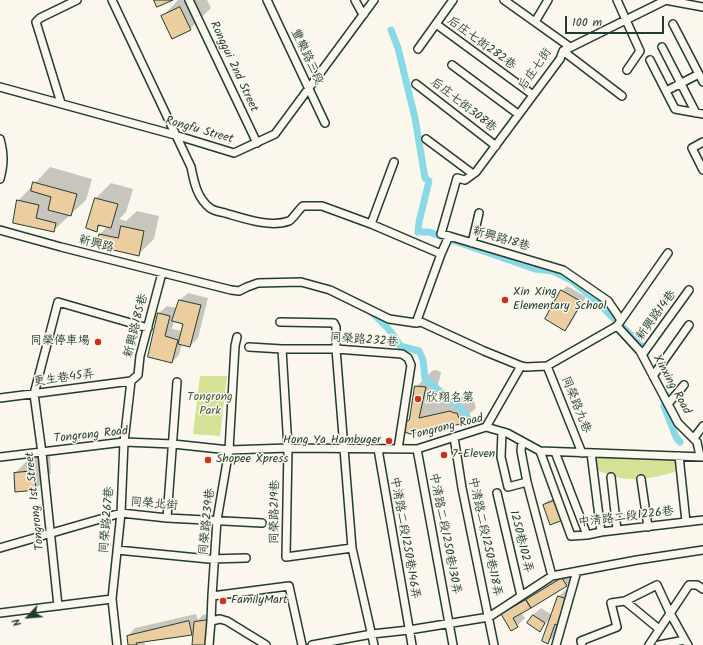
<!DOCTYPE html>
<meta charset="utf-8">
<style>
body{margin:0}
#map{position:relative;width:703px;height:645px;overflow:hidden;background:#fbf7ec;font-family:Kalam,sans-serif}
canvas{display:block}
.north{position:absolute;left:8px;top:597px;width:40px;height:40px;-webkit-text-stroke:3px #fbf7ec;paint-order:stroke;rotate:244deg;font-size:11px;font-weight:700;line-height:16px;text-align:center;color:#1f3d34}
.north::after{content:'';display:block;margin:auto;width:14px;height:18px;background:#1f3d34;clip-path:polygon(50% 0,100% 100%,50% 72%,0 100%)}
.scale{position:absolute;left:565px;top:16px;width:99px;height:18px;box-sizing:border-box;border:2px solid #1f3d34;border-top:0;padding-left:5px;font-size:12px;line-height:14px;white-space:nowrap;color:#1f3d34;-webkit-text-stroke:3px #fbf7ec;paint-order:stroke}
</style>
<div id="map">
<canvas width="703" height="645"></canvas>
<div class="north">N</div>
<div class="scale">100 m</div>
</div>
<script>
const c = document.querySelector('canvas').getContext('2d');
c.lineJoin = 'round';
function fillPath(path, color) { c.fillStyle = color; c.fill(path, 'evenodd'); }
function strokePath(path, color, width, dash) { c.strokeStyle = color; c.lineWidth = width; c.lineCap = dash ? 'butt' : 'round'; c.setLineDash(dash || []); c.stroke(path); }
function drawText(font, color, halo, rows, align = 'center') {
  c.font = font + ' Kalam,"LXGW WenKai TC",sans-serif'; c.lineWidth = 3; c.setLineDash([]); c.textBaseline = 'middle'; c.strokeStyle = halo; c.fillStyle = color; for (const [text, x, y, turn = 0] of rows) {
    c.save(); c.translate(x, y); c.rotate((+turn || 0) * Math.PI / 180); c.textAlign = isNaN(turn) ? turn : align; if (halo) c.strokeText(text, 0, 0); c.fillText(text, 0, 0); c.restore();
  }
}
const green = new Path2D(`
 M200,376H227L220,436L193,434Z
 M595,456L675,458L676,471C660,477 638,481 621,478C613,477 605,473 597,470Z`);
const shadow = new Path2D(`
 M178,0H207L211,8L190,29L163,16Z
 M50,167L92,179L86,200L53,231L14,222L18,201Z
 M111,183L133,189L126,212L119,219L126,221L137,211L159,216L154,239L138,255L98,245L100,234L108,226L102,225L96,230L87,228L96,198Z
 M567,286L586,297L570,325L565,330L562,291Z
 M188,293L208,298L198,338L190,346L182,344L179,355L172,362L149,356L159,313L167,306L178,308L180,300ZM174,320L184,323L182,331L172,329Z
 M436,370L441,372L434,403L466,396L469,398H473L476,408L460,423H405L411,418L416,387L432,371Z
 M50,456L51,473L36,489L15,473L30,458Z
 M559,497L566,516L544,505L547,501Z
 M570,571L574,578L567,585L521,612L525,618L517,626L503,615L510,607Z
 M567,589L574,591L556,635L548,642L550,618L539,631L533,615L541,608L552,615L559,596Z
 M216,613L214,645H193L195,630L191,634L144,640L145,645H129L128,636L135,628L196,614L198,620L203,615Z`);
const canal = new Path2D(`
 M391,30L398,48L415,118L425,178L429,181L419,222L418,232H429L535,269L553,271L571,280L593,298L640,344L646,355
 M370,311C381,321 393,332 400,346L419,351L423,360L425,379L461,408L470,421
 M666,395L664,406L676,437L680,442`);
const building = new Path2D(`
 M154,0H173L157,7Z
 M180,7L191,30L172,39L161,16Z
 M33,182L77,194L71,216L48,210L51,197L31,191Z
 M95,198L118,204L111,228L98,225L97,232L86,228Z
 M17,200L39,205L36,218L56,223L54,232L13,223Z
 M121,226L144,231L139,256L96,246L99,234L118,238Z
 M561,290L582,302L565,331L545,319Z
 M179,300L201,305L190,347L178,344L183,324L172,321Z
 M158,313L170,316L165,336L178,340L172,363L148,357Z
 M415,386L426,387L419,418L450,411L454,413H457L461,424L410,434L405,432L404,423L409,420Z
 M34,471L36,490L15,492L14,473Z
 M556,500L563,520L550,525L543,505Z
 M562,578L567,586L531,608L526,600Z
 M558,596L567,599L557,625L555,624L548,644L542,641Z
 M526,600L531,608L513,618L518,627L511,631L501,614Z
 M533,615L545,623L540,632L527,623Z
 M209,620L207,645H192L194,622Z
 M189,621L192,635L136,643L137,645H128L127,636Z`);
const minor = new Path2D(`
 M112,0L191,167C194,182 197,198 210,208C214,211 221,212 225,213C243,218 270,228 289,221C292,220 299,209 303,206H322L371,224L441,254L449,236L563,270L608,301L621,320
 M189,0L257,143
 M267,0L325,123
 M355,0L361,11L364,14
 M504,0L570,47
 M617,0L640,51L627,70
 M665,0L703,7
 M535,22L548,0
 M436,24L533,95
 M673,24L703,82
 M662,47L696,113
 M418,49L453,0
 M563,51L622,96
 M650,60L675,109L703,114
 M452,65L518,114
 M416,84L496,146
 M0,87L175,135L234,153L275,134L374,0
 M666,91L699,74
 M61,103L36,22L40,18L77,0
 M0,139C4,154 4,164 0,179
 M426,139L473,174
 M703,142L692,148L703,170
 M371,224L394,162
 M0,230L61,247L231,290L239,291L247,287L258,283L301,282L330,290L389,319L416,323L421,322L484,351L521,366L526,367L547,366L617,326L668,253
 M449,236L441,234L457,178L465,180L476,172L560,59L563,51L666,0
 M472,243L479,213
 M280,322L334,323L336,327V349L352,548L374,645
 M416,323L441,254
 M617,326L640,351L678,423L697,442L700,456
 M249,347L282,349H336L402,354L408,358L411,365L398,449
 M282,349L288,448L286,557L352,548
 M642,355L689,290
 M547,366L582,453
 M653,376L689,325
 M131,381L138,375L140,356L162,273
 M0,398L131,381
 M668,404L684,385
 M486,427L521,366
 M502,432L501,457L508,487L527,482
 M454,437L462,488L494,645
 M694,438L703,426
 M522,442L521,451L527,482L552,576
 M378,449L412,645
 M417,449L453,645
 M540,451L571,536L587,535L601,532L703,520
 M555,452L587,535
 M591,453L601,532
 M679,456L686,522
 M0,457L124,442L173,444L229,450L288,448L417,449L486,427L507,433L540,451L703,457
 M611,477L617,530
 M641,479L648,527
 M497,493L521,596
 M167,518L177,382
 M0,548L121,513L167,518L262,523
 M117,550L209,559L246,558
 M212,596L217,520L229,450L235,346L237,337
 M625,601L657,585L670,613L685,640
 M58,606L42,453L34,394L58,302L148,328
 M0,613L112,599
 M211,621L212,596L289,586L302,645
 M117,645L112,599L121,513L124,442L131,381
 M209,645L211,621L220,619L227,621L266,645
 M312,645L372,634L409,630L489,617L552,576L637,560L703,550
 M556,645L577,571
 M582,645L581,641L617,627L611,603L625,601L659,629
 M649,645L689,585H697L703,589
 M659,645L685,640L688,645`);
const markers = [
 [505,300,4,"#c8321e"],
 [98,342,4,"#c8321e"],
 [418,399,4,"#c8321e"],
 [389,441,4,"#c8321e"],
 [444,455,4,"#c8321e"],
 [208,460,4,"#c8321e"],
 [223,601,4,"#c8321e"]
];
const streetNames = [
 ["后庄七街282巷",481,44,36],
 ["豐樂路三段",306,57,65],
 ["Ronggui 2nd Street",233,67,65],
 ["后庄七街",536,70,-55],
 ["后庄七街308巷",463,106,38],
 ["Rongfu Street",199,131,16],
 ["新興路18巷",501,240,16],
 ["新興路",96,245,14],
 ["新興路14巷",657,316,-54],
 ["新興路185巷",137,326,-76],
 ["同榮路232巷",364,341,4],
 ["更生巷45弄",64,379,-8],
 ["Xinxing Road",671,385,61],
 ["同榮路九巷",575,405,68],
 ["Tongrong Road",447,428,-14],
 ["Tongrong Road",91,436,-6],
 ["Tongrong 1st Street",36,501,-96],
 ["同榮北街",154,505,5],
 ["同榮路219巷",276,512,-89],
 ["中清路二段1226巷",626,518,-7],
 ["同榮路267巷",108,520,-85],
 ["同榮路239巷",208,522,-84],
 ["中清路二段1250巷130弄",444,534,79],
 ["中清路二段1250巷118弄",484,537,78],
 ["中清路二段1250巷146弄",404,538,80],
 ["1250巷102弄",520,542,76]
];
const poiNames = [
 ["Xin Xing",513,293],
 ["Elementary School",513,307],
 ["同榮停車場",90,342,"right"],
 ["欣翔名第",426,399],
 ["Hong Ya Hambuger",381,441,"right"],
 ["7-Eleven",452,455],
 ["Shopee Xpress",216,460],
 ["FamilyMart",231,601]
];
const parkNames = [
 ["Tongrong",210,398],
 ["Park",210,412]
];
fillPath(green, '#d5e194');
fillPath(shadow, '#0003');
strokePath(canal, '#8ad9e6', 7);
fillPath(building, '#eccd9f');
strokePath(building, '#1f3d34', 1);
strokePath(minor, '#1f3d34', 10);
strokePath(minor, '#fbf7ec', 7);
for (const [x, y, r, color] of markers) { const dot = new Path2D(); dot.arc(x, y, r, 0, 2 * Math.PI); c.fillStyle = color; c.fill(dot); strokePath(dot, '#fbf7ec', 1.5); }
drawText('12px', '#1f3d34', '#fbf7ec', streetNames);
drawText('12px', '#1f3d34', '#fbf7ec', poiNames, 'left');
drawText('12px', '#435e47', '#fbf7ec', parkNames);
</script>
